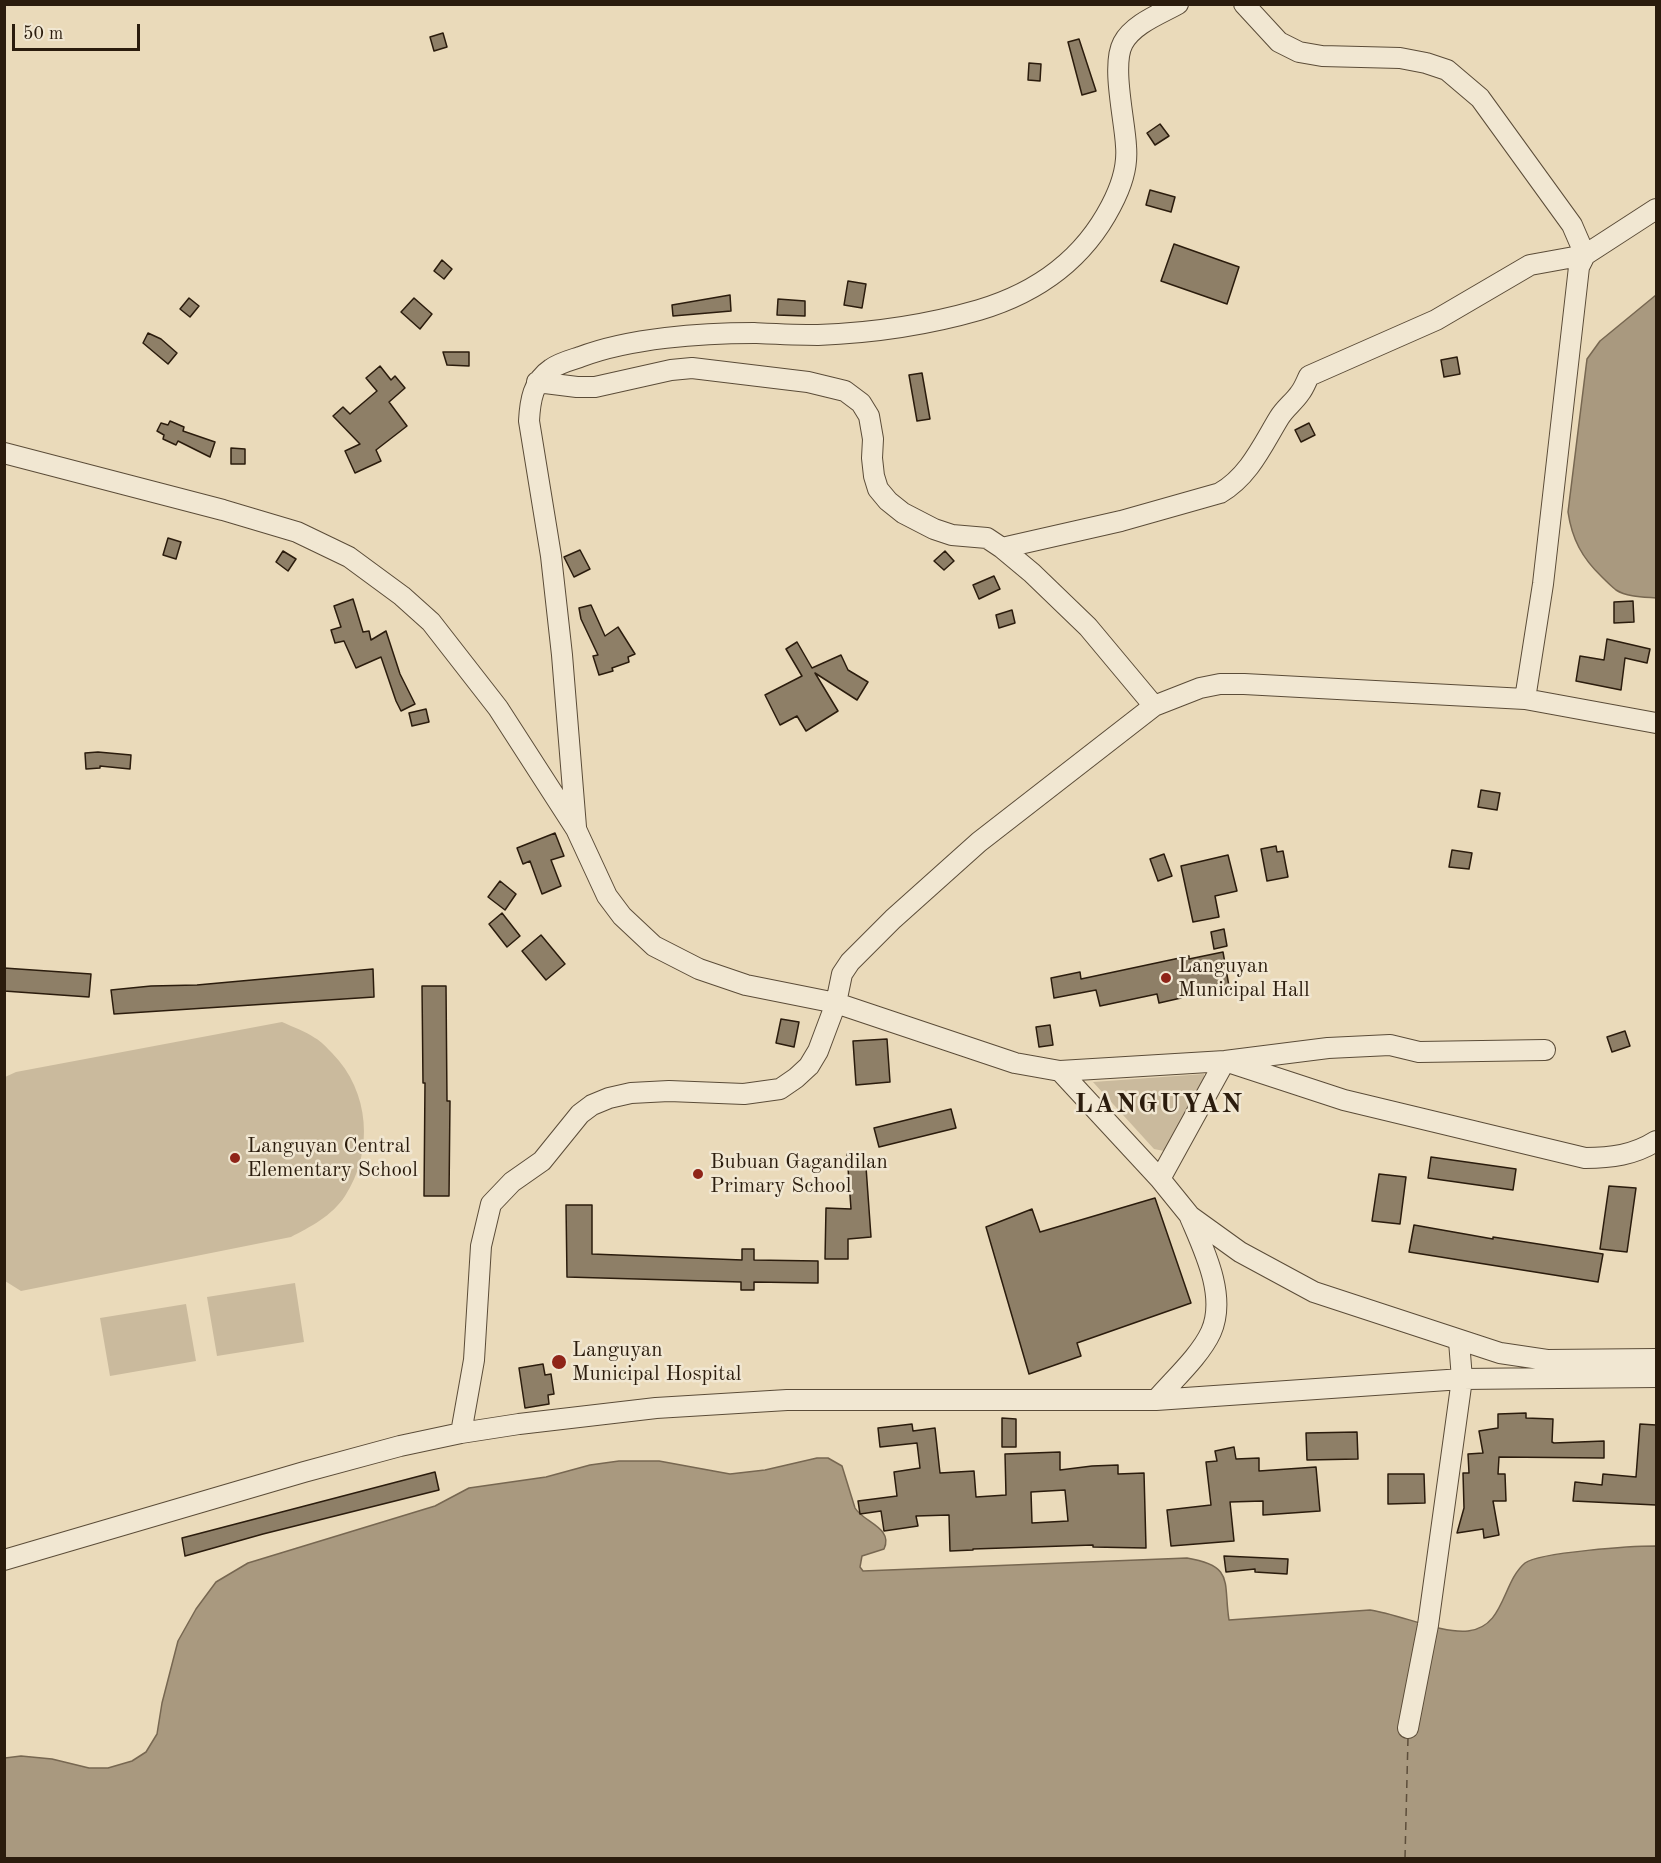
<!DOCTYPE html>
<style>
body{margin:0}
#map{position:relative;width:1661px;height:1863px;overflow:hidden;background:#eadaba;font-family:"Old Standard TT",serif}
canvas{display:block}
.frame{position:absolute;inset:0;border:6px solid #2b1c0d;pointer-events:none}
.scale{position:absolute;left:12px;top:24px;width:128px;height:27px;box-sizing:border-box;border:3px solid #2b1c0d;border-top:0;padding-left:8px;font-size:18px;line-height:21px;white-space:nowrap;color:#2b1c0d;-webkit-text-stroke:4px #f1e7d2;paint-order:stroke}
</style>
<div id="map">
<canvas width="1661" height="1863"></canvas>
<div class="frame"></div>
<div class="scale">50 m</div>
</div>
<script>
const c = document.querySelector('canvas').getContext('2d');
c.lineJoin = 'round';
function fillPath(path, color) { c.fillStyle = color; c.fill(path, 'evenodd'); }
function strokePath(path, color, width, dash) { c.strokeStyle = color; c.lineWidth = width; c.lineCap = dash ? 'butt' : 'round'; c.setLineDash(dash || []); c.stroke(path); }
function drawText(font, color, halo, rows, align = 'center') {
  c.font = font + ' "Old Standard TT",serif'; c.lineWidth = 5; c.setLineDash([]); c.textBaseline = 'middle'; c.strokeStyle = halo; c.fillStyle = color; for (const [text, x, y, turn = 0] of rows) {
    c.save(); c.translate(x, y); c.rotate((+turn || 0) * Math.PI / 180); c.textAlign = isNaN(turn) ? turn : align; if (halo) c.strokeText(text, 0, 0); c.fillText(text, 0, 0); c.restore();
  }
}
const green = new Path2D(`
 M282,1022C293,1027 305,1031 315,1038C321,1041 327,1048 332,1053C370,1091 374,1152 345,1196C332,1216 310,1227 291,1237L21,1291L5,1281V1077L16,1072Z
 M1204,1074L1205,1089L1164,1151L1154,1149L1093,1082Z
 M295,1283L304,1342L217,1356L207,1297Z
 M186,1304L196,1361L110,1376L100,1318Z`);
const water = new Path2D(`
 M1656,295V598C1643,597 1627,597 1616,590C1611,586 1606,581 1602,577C1582,558 1572,539 1568,512L1587,359L1600,341Z
 M817,1458H828L842,1466L855,1508C863,1522 894,1528 884,1549L862,1556L860,1567L863,1571L1187,1558C1235,1566 1223,1582 1229,1620L1370,1610C1399,1614 1442,1634 1468,1631C1505,1627 1502,1582 1525,1563C1540,1552 1634,1546 1656,1546V1858H5V1758L21,1756L52,1759L89,1768H108L132,1761L146,1752L157,1734L162,1703L178,1641L196,1609L216,1582L248,1563L435,1506L469,1488L546,1477L590,1465L619,1461H659L730,1474L765,1470Z`);
const ferry = new Path2D(`
 M1405,1858L1408,1738`);
const building = new Path2D(`
 M443,33L447,47L434,51L430,37Z
 M1079,39L1096,91L1082,95L1068,42Z
 M1029,63L1041,64L1040,81L1028,80Z
 M1160,124L1169,136L1155,145L1147,133Z
 M1150,190L1175,197L1171,212L1146,205Z
 M1174,244L1239,267L1227,304L1161,281Z
 M442,260L452,269L444,279L434,271Z
 M848,281L866,284L862,308L844,305Z
 M730,295L731,311L673,316L672,305Z
 M189,298L199,306L190,317L180,309Z
 M414,298L432,314L420,329L401,312Z
 M778,299L805,301V316L777,315Z
 M148,333L161,339L177,353L168,364L143,343Z
 M443,352H469V366L447,365Z
 M1457,357L1460,374L1444,377L1441,360Z
 M380,366L391,380L395,376L405,388L389,402L407,426L376,450L381,461L355,473L345,451L360,444L333,416L343,407L350,414L377,391L366,378Z
 M922,373L930,419L917,421L909,375Z
 M170,421L184,427L183,431L215,442L210,457L178,441L176,445L163,439L164,435L157,431L161,423L168,425Z
 M1309,423L1315,435L1301,442L1295,430Z
 M231,448L245,449V464H231Z
 M168,538L181,542L176,559L163,555Z
 M580,550L590,569L574,577L564,557Z
 M283,551L296,559L288,571L276,562Z
 M945,551L954,561L944,570L934,561Z
 M994,576L1000,589L979,599L973,585Z
 M353,599L363,632L369,631L371,640L386,631L400,674L415,704L401,711L396,701L381,657L356,668L344,641L335,643L331,630L341,627L334,606Z
 M1633,601L1634,622L1614,623V602Z
 M591,605L605,636L618,627L635,654L628,657L629,662L612,668L613,671L599,675L593,656L598,655L581,619L579,608Z
 M1012,610L1015,623L999,628L996,615Z
 M1607,639L1650,649L1647,663L1625,658L1621,690L1576,681L1580,656L1604,660Z
 M797,642L812,668L841,655L848,670L868,682L857,700L815,673L838,711L806,731L797,716L780,725L765,695L802,676L786,649Z
 M426,709L429,722L412,726L409,713Z
 M98,752L131,755L130,769L100,766V768L86,769L85,753Z
 M1481,790L1500,793L1497,810L1478,807Z
 M555,833L564,856L551,860L561,886L542,894L530,861L523,864L517,848Z
 M1276,846L1277,852L1283,851L1288,877L1267,881L1261,849Z
 M1452,850L1472,853L1469,869L1449,867Z
 M1164,854L1172,876L1158,881L1150,859Z
 M1228,855L1237,891L1215,896L1219,917L1193,922L1181,866Z
 M500,881L516,894L505,910L488,897Z
 M502,913L520,936L507,947L489,924Z
 M1224,929L1227,946L1214,949L1211,932Z
 M541,935L565,964L546,980L522,951Z
 M1223,952L1230,992L1216,994L1214,984L1180,992L1181,998L1159,1003L1157,994L1100,1006L1096,990L1054,998L1051,978L1080,972L1081,979L1189,956V959Z
 M4,968L91,974L89,997L4,991Z
 M373,969L374,997L114,1014L111,990L151,986L197,985Z
 M422,986H446L447,1101H450L449,1196H424L425,1083H423Z
 M781,1019L799,1022L794,1047L776,1043Z
 M1050,1025L1053,1045L1039,1047L1036,1027Z
 M1625,1031L1630,1046L1612,1052L1607,1037Z
 M887,1039L890,1082L856,1085L853,1041Z
 M951,1109L956,1128L879,1147L874,1128Z
 M865,1153L871,1237L848,1239V1259H825L826,1208L851,1209L847,1154Z
 M1431,1157L1516,1169L1513,1190L1428,1178Z
 M1379,1174L1406,1177L1400,1224L1372,1221Z
 M1609,1186L1636,1188L1627,1252L1600,1249Z
 M1155,1198L1191,1303L1077,1343L1081,1356L1029,1374L986,1227L1032,1209L1040,1232Z
 M566,1205H592V1254L742,1260V1249H754V1260L818,1261V1283L754,1282V1290H741V1282L567,1277Z
 M1414,1225L1493,1239V1237L1603,1254L1598,1282L1409,1252Z
 M543,1364L545,1375L551,1374L554,1394L548,1395L549,1404L525,1408L519,1368Z
 M1526,1413V1418L1553,1419L1552,1442L1554,1443L1604,1441V1458L1499,1457L1498,1474H1505L1506,1501H1493L1499,1535L1484,1538L1483,1529L1457,1533L1464,1508L1463,1473H1469L1468,1454L1483,1453L1479,1431L1498,1428V1414Z
 M1002,1418L1016,1419V1447H1002Z
 M912,1424L913,1431L935,1428L940,1473L974,1471L976,1497L1006,1495L1005,1454L1060,1452V1470L1092,1466L1118,1465V1474L1144,1473L1146,1548L1093,1547V1545L973,1549V1550L950,1551L949,1515L916,1516L918,1526L884,1531L881,1511L860,1514L858,1501L897,1496L894,1472L920,1468L917,1443L880,1447L878,1428ZM1065,1490L1068,1521L1032,1523L1031,1492Z
 M1640,1424L1656,1425V1505L1573,1501L1575,1482L1602,1485L1603,1474L1636,1477Z
 M1357,1432L1358,1459L1307,1460L1306,1433Z
 M1234,1447L1236,1459L1259,1458V1471L1316,1467L1320,1511L1263,1515V1501L1230,1502L1234,1541L1171,1546L1167,1510L1211,1505L1206,1462L1217,1461L1215,1451Z
 M435,1472L439,1490L263,1534L185,1556L182,1538Z
 M1388,1474H1424L1425,1503L1388,1504Z
 M1224,1556L1288,1559L1287,1574L1255,1572V1569L1226,1572Z`);
const minor = new Path2D(`
 M1244,4L1279,42L1299,52L1322,56L1400,58L1426,63L1447,70L1480,98L1572,225L1585,255
 M537,382L577,387H595L671,370L692,368L808,382L845,391L861,403L869,416L873,439L872,458L874,476L878,489L888,501L903,513L934,529L952,535L987,538L1002,548L1032,573L1088,627L1154,706
 M4,453L223,510L297,532L349,557L402,596L431,622L498,708L576,829L607,896L622,916L654,946L699,969L746,985L836,1003L1015,1063L1060,1071L1160,1179L1190,1216L1240,1252L1314,1292L1500,1353L1547,1360L1656,1359
 M1002,548L1121,521L1220,493C1249,476 1262,446 1279,418C1285,408 1294,402 1300,393C1304,388 1306,382 1309,376L1436,320L1530,265L1585,255L1656,209
 M1525,699L1543,584L1579,267L1585,255
 M576,827L562,655L551,556L529,421C530,401 533,381 551,369C559,363 571,360 580,357C630,338 701,333 754,333C776,334 797,335 818,335C872,333 927,325 979,310C1036,293 1083,260 1111,206C1121,187 1128,168 1126,146C1125,121 1111,65 1123,43C1133,24 1160,14 1178,4
 M1060,1071L1225,1061L1328,1048L1390,1045L1419,1052L1545,1050
 M1160,1179L1225,1061L1344,1100L1585,1158C1611,1158 1634,1155 1656,1141
 M1156,1400C1173,1380 1200,1356 1211,1332C1227,1296 1204,1250 1190,1217
 M461,1433L474,1360L481,1246L491,1204L512,1182L542,1161L580,1114L592,1105L609,1098L631,1093L669,1091L744,1094L780,1089L796,1078L809,1066L818,1051L836,1003L842,974L850,962L893,919L979,842L1154,706L1200,688L1220,684H1244L1525,699L1656,723
 M4,1560L304,1472L400,1446L461,1433L519,1424L656,1408L787,1400H1156L1462,1379L1656,1377
 M1408,1728L1428,1625L1462,1379L1459,1341`);
const markers = [
 [1166,978,6,"#8f2418"],
 [235,1158,6,"#8f2418"],
 [698,1174,6,"#8f2418"],
 [559,1362,8,"#8f2418"]
];
const poiNames = [
 ["Languyan",1178,966],
 ["Municipal Hall",1178,990],
 ["Languyan Central",247,1146],
 ["Elementary School",247,1170],
 ["Bubuan Gagandilan",710,1162],
 ["Primary School",710,1186],
 ["Languyan",572,1350],
 ["Municipal Hospital",572,1374]
];
const districtNames = [
 ["LANGUYAN",1159,1105]
];
fillPath(green, '#caba9d');
fillPath(water, '#a9997f');
strokePath(water, '#776751', 1.5);
strokePath(ferry, '#5d4e3b', 1.5, [8, 6]);
fillPath(building, '#8e7f67');
strokePath(building, '#2b1c0d', 1.5);
strokePath(minor, '#5b4c38', 22);
strokePath(minor, '#f1e7d2', 20);
for (const [x, y, r, color] of markers) { const dot = new Path2D(); dot.arc(x, y, r, 0, 2 * Math.PI); c.fillStyle = color; c.fill(dot); strokePath(dot, '#f1e7d2', 2); }
drawText('21px', '#2b1c0d', '#f1e7d2', poiNames, 'left');
c.letterSpacing = '1.5px';
drawText('bold 27px', '#2b1c0d', '#f1e7d2', districtNames);
c.letterSpacing = '0px';
</script>
